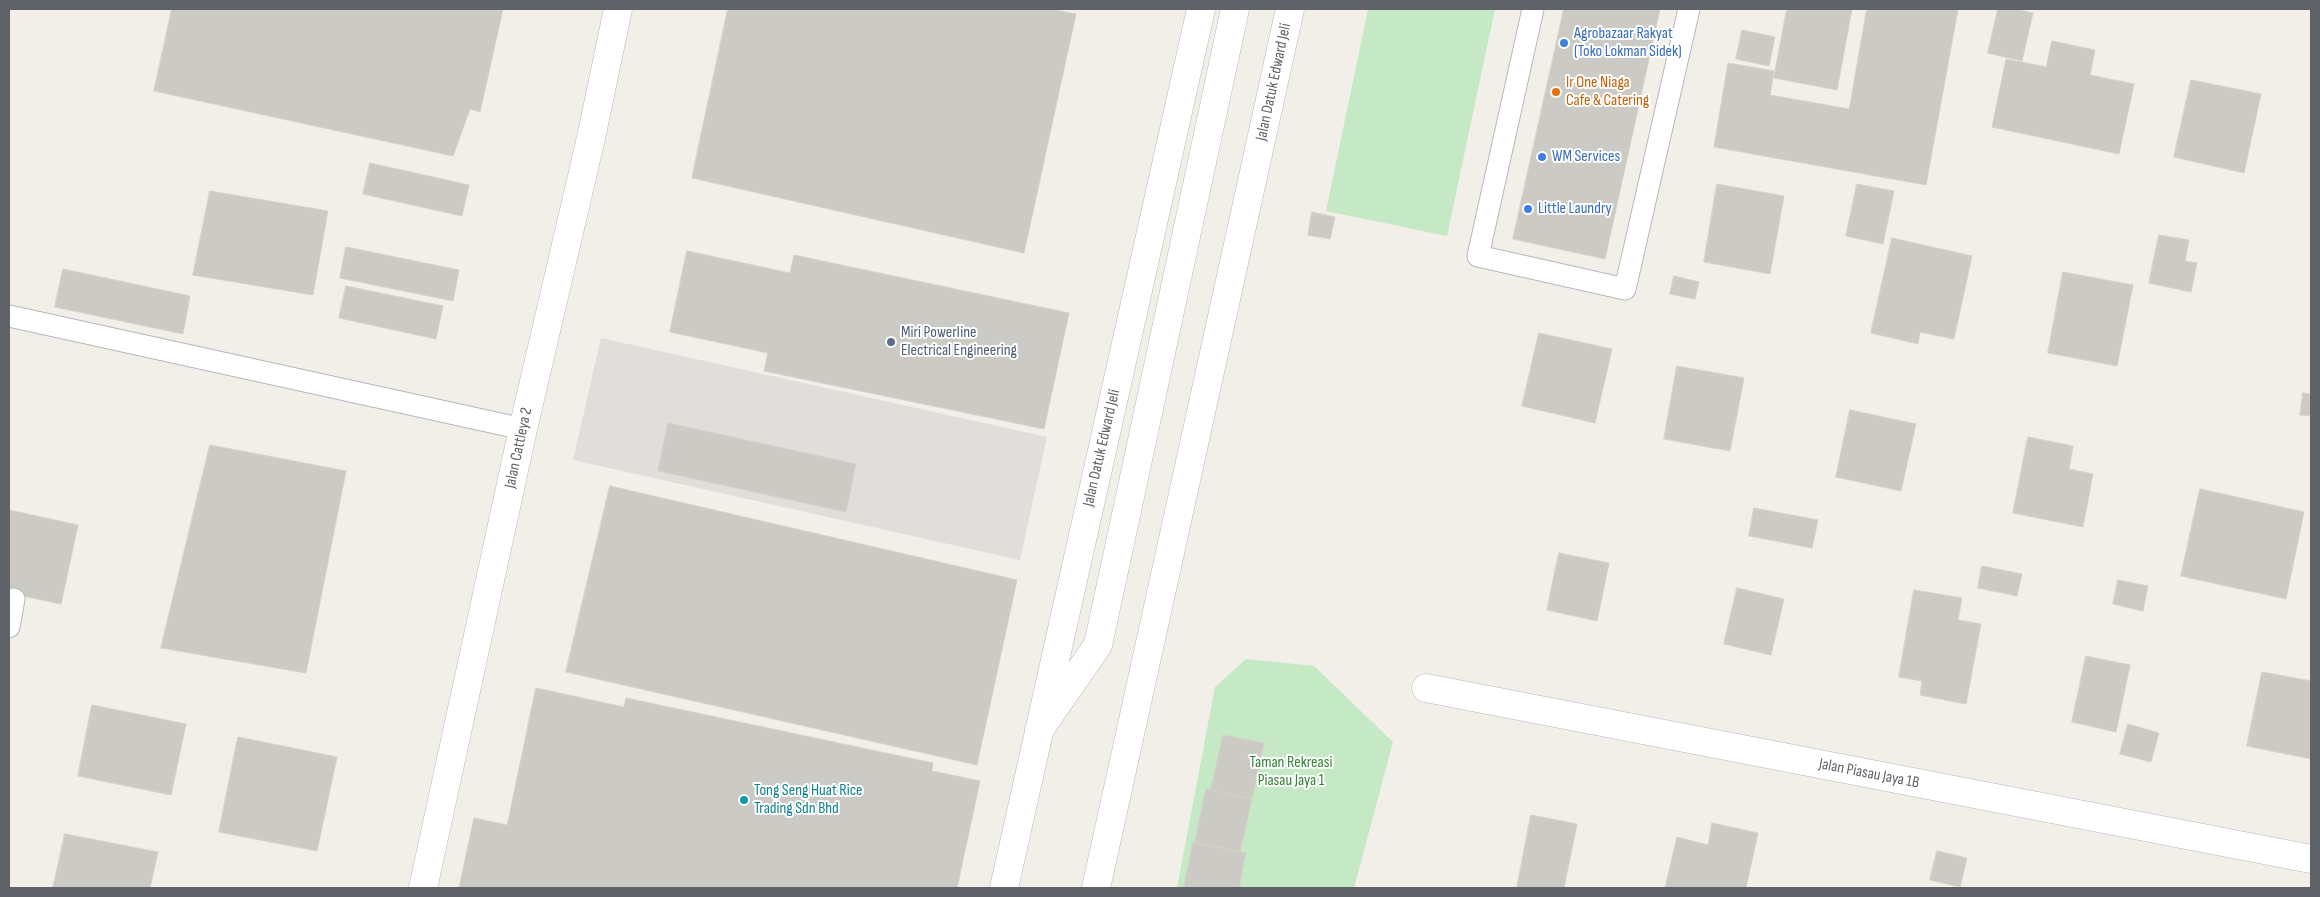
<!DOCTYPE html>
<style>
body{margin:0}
#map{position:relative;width:2320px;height:897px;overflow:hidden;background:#f1efe8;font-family:"Sofia Sans Condensed",sans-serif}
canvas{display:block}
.frame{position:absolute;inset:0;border:10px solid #5f6368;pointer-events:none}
</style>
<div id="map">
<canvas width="2320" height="897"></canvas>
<div class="frame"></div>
</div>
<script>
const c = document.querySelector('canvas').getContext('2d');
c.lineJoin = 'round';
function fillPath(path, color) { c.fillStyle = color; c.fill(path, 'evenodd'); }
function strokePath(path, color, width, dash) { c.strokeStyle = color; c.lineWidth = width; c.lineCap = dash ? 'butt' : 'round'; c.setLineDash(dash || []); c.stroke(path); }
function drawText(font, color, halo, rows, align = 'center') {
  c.font = font + ' "Sofia Sans Condensed",sans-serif'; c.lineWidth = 4; c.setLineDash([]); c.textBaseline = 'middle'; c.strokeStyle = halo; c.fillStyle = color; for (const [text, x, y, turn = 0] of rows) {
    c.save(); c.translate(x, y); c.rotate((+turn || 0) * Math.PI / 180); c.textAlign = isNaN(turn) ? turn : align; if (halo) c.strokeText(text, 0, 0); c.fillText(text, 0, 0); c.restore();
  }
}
const industrial = new Path2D(`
 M601,338L1047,437L1020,560L573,460Z`);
const green = new Path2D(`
 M1368,9H1495L1447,236L1326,211Z
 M1246,659L1314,666L1393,742L1354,888H1177L1215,687Z`);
const building = new Path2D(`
 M172,9H503L480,112L470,109L453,156L154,91Z
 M728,9H1050L1076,14L1024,253L692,178Z
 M1564,9H1660L1605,259L1513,239Z
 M1787,9H1852L1837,90L1774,78Z
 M1867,9H1958L1926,185L1714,147L1728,63L1774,71L1770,95L1849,109Z
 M1998,9H2014L2033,13L2022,61L1988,53Z
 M1742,30L1775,37L1769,66L1736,59Z
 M2052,41L2095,50L2090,75L2134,84L2119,154L1992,127L2006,59L2046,67Z
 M2191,80L2261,94L2244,173L2174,157Z
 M370,163L469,185L462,216L363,194Z
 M1717,184L1784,196L1770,274L1704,262Z
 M1857,184L1894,191L1883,244L1846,236Z
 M210,191L328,211L313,295L193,275Z
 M1312,212L1335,217L1330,239L1308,235Z
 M2159,235L2189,240L2185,261L2197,263L2191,292L2149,283Z
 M1892,238L1972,256L1954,339L1920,332L1918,344L1871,333Z
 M346,247L459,270L453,301L340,278Z
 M687,251L790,273L794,255L1069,313L1044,429L764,371L768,353L670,332Z
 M63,269L190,296L183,334L55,307Z
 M2063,272L2133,285L2117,366L2048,353Z
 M1674,276L1699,282L1695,299L1670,294Z
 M346,286L443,306L436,339L339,318Z
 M1539,333L1612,349L1595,423L1522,406Z
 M1677,366L1744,378L1730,451L1664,439Z
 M2303,393L2311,394V416L2300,415Z
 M1850,410L1916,424L1901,491L1836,477Z
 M668,423L856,464L846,512L658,471Z
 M2028,437L2073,446L2069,469L2093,474L2083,527L2013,513Z
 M210,445L346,471L306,673L161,648Z
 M610,486L1017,580L977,765L566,672Z
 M2200,489L2304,512L2286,599L2181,576Z
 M1754,508L1818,520L1812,548L1749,536Z
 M9,510L78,525L61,604L9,593Z
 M1559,553L1609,563L1597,621L1547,610Z
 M1982,566L2022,574L2017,596L1978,588Z
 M2118,580L2148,586L2143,611L2113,604Z
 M1737,588L1784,599L1771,655L1724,644Z
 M1914,590L1962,598L1958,620L1981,624L1966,704L1920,695L1922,681L1899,677Z
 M2086,656L2130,665L2116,732L2072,722Z
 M2262,672L2311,681V759L2247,746Z
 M536,688L624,707L626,698L933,763L932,771L980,781L957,888H459L474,818L507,825Z
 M92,705L186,724L171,795L78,776Z
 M2128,724L2159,733L2151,762L2120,754Z
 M1223,735L1264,743L1252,799L1211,790Z
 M238,737L337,757L317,851L219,832Z
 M1206,789L1252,799L1240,852L1195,843Z
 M1531,815L1577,824L1564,888H1517Z
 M1712,823L1758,833L1746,888H1665L1677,837L1708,845Z
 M65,834L158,852L150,888H53Z
 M1193,842L1246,853L1239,888H1184Z
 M1937,851L1967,858L1960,887L1930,880Z`);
const lane = new Path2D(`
 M1533,9L1478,256L1625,289L1689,9
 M9,316L523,429
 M9,627L14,599`);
const street = new Path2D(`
 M1426,688L2311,859
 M1039,730L1098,645L1235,9
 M423,888L523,429L591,138L618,9`);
const secondary = new Path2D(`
 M1004,888L1201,9
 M1096,888L1290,9`);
const markers = [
 [1564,43,5,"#3f7fe0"],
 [1556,92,5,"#e8710a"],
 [1542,157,5,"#3f7fe0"],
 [1528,209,5,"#3f7fe0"],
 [891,342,5,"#5c6f8a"],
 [744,800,5,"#0f9aa8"]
];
const shopNames = [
 ["Agrobazaar Rakyat",1574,34],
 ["(Toko Lokman Sidek)",1574,52],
 ["WM Services",1552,157],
 ["Little Laundry",1538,209]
];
const streetNames = [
 ["Jalan Datuk Edward Jeli",1274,82,-78],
 ["Jalan Cattleya 2",519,448,-78],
 ["Jalan Datuk Edward Jeli",1102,448,-77],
 ["Jalan Piasau Jaya 1B",1869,774,11]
];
const foodNames = [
 ["Ir One Niaga",1566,83],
 ["Cafe & Catering",1566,101]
];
const serviceNames = [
 ["Miri Powerline",901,333],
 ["Electrical Engineering",901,351]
];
const parkNames = [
 ["Taman Rekreasi",1291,763],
 ["Piasau Jaya 1",1291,781]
];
const cultureNames = [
 ["Tong Seng Huat Rice",754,791],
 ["Trading Sdn Bhd",754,809]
];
fillPath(industrial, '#e0deda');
fillPath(green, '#c5e8c5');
fillPath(building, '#cccac5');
strokePath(building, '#d6d1c6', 1);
strokePath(lane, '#b5b8bc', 23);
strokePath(street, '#b5b8bc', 29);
strokePath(secondary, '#b6babf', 29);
strokePath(lane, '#fff', 21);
strokePath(street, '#fff', 28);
strokePath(secondary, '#fff', 28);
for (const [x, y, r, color] of markers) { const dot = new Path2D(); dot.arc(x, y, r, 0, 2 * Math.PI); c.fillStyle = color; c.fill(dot); strokePath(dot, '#fff', 2); }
drawText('16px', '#366cbe', '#fff', shopNames, 'left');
drawText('16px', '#5f6368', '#fff', streetNames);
drawText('16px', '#c56008', '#fff', foodNames, 'left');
drawText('16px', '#4e5e75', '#fff', serviceNames, 'left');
drawText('16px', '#348238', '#fff', parkNames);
drawText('16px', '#0d838f', '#fff', cultureNames, 'left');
</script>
